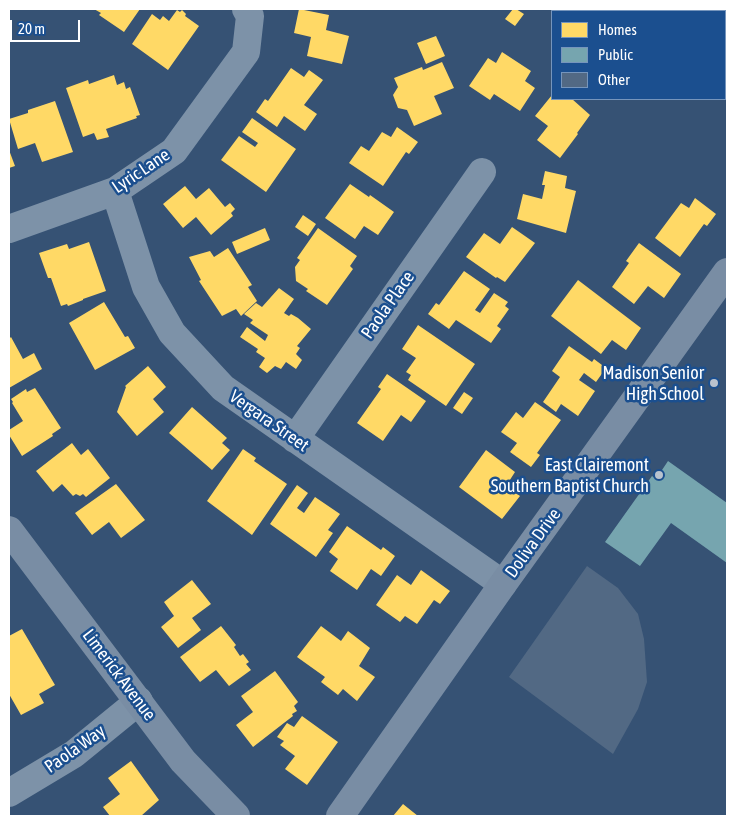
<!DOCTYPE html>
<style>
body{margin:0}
#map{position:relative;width:736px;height:825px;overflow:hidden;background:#365274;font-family:"Asap Condensed",sans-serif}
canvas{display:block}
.frame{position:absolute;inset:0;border:10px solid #fff;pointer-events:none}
.legend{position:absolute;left:551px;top:10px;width:175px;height:90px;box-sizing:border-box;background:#1b4f8f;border:1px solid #7695bc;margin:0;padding:6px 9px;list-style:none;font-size:15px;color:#fff}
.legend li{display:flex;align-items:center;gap:10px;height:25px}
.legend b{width:25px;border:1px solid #7695bc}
.scale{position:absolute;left:10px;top:20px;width:70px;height:22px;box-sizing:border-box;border:2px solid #fff;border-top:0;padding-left:6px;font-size:15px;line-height:18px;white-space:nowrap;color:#fff;-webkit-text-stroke:4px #1b4f8f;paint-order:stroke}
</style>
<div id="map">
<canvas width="736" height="825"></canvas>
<div class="frame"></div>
<ul class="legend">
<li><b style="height:14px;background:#ffd966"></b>Homes</li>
<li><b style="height:14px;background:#76a5af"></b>Public</li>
<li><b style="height:14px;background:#526984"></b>Other</li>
</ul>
<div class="scale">20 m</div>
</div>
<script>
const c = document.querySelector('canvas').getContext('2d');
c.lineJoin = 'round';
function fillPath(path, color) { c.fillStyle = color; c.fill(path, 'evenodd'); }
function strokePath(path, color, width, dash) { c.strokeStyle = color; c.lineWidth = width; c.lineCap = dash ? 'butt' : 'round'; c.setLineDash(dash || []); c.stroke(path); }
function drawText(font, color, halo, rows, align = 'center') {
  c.font = font + ' "Asap Condensed",sans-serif'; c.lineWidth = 5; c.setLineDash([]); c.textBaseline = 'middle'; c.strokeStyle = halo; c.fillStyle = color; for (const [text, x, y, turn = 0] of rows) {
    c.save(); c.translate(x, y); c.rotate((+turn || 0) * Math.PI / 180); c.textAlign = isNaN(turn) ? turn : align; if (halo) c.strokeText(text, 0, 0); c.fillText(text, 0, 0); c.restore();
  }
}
const homes = new Path2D(`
 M94,9H140L124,32L99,15L101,13Z
 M299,9L329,15L326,30L349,36L342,64L307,56L311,37L294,33Z
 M513,9H516L524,14L515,26L505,19Z
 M555,9H577L575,11H558Z
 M614,9H630L634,11H612Z
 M177,10L180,12L182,10L186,14L185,16L199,26L168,70L132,44L152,14L160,20L163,16L169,21Z
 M436,36L445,56L426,64L417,43Z
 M502,52L531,71L525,81L535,88L520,111L494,94L490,100L469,86L488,58L496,63Z
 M442,62L454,88L434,96L442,114L414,126L407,110L398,108L393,95L398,87L394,78L422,67L423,70Z
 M291,68L304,77L309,70L323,80L304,105L317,114L305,131L284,116L277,127L256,112L265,99L268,101Z
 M114,75L117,85L124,82L126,89L130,87L140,115L136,116L137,118L106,129L109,137L97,140L94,133L83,137L66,88L88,80L89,84Z
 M552,95V99H572L590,115L577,133L578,134L560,158L537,140L548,126L535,116Z
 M55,101L73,152L42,162L35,143L18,149L9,119L28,113V110Z
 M252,118L296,149L266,192L221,160L239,136L255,147L258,143L242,132Z
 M397,127L418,142L409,154L406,152L383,186L349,163L361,146L369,151L382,132L391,137Z
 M9,150L15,166L9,168Z
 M545,171L567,176L565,188L576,191L566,233L517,219L523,194L542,199L545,185H542Z
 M350,184L369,197L370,195L394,212L378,235L364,226L355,239L325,218Z
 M185,186L196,199L209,188L225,207L230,203L235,209L231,213L233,216L211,235L196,217L183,228L163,204Z
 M695,198L716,214L707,226L704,224L680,257L655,238L681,203L689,208Z
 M303,215L316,224L308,236L295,227Z
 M512,227L535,243L505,282L497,277L496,278L466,257L484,233L500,244Z
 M265,228L270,240L237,254L232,242Z
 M318,228L357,256L350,266L353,269L327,305L306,291L308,289L296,281L295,267L300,260L297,258Z
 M89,242L106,291L83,299V300L68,306L67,304L61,306L51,278H48L39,253L67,244L69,249Z
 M639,243L681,274L664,298L648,286L634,304L612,287L629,263L626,261Z
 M228,248L252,285L248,287L257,301L241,316L236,309L222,316L199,281L201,280L189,257L210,251L214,257Z
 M464,271L490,289L475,310L480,313L494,293L508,302L505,306L509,309L497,326L501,329L491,343L456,320L449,329L428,314L436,303L439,305Z
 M578,280L641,328L626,350L612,340L601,354L551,316Z
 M279,288L294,299L284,313L289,316L291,314L298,318L311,329L297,346L300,348L296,354L302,360L296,369L286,362L281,369L275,366L267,373L259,367L265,358L256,352L258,349L240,337L247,327L265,341L268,335L250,323L253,320L244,314L256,303L262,307Z
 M104,302L125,337L128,336L135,348L95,370L69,323Z
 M418,325L475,364L446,406L408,380L411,375L406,372L416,358L402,349Z
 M11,337L23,359L34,353L42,369L9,388V339Z
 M569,346L592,362L594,359L606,368L596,382L584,373L579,380L595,391L578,416L561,404L556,412L543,402L560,377L552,371Z
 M148,366L166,387L153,399L164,412L137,436L117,412L126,387L125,386Z
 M387,374L426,401L411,422L401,415L383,441L357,423L381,389L378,387Z
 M35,388L61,428L52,434L53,436L22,456L9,435V430L23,421L12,403L13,402L11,399L26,389L27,392Z
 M464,392L473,398L462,414L453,408Z
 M535,402L561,420L537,453L540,455L531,467L510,452L517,443L501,432L516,412L523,418Z
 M192,407L227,438L222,443L230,450L212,470L169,433Z
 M72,443L81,455L88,449L110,478L86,497L83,494L80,496L76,494L73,496L62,484L53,492L36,471Z
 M243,449L256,458L254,461L287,484L252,535L207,501Z
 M486,450L515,472L506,486L520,496L502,519L459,487Z
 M116,484L145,520L121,538L109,522L92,535L75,513Z
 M297,485L308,493L297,508L304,513L315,497L340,514L328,530L333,533L316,557L270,524Z
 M347,526L381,550L383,547L395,556L381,576L371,569L357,590L330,571L338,559L329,552Z
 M421,570L450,591L440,604L434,600L417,624L405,616L400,622L376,605L397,575L411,585Z
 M192,580L211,604L192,618L201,630L178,648L161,627L174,616L164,602Z
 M221,626L236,645L234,647L240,656L243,654L249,662L246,664L251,670L229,686L216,670L200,682L180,657Z
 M321,626L341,641L348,631L370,648L359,666L375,677L357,701L343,689L338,695L321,682L325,677L297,657Z
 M22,629L55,685L39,694L44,703L21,715L9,694V636Z
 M275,671L298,702L294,706L297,711L292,714L293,716L253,747L236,725L253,712L241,696Z
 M302,716L338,742L307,785L285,769L295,756L280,745L284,741L277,737L287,723L294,727Z
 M131,761L159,800L141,816H110L103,807L120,794L108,778Z
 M403,804L418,816H393Z`);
const public = new Path2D(`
 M668,461L727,503V563L671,523L640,566L605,542L652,476L656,479Z`);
const building = new Path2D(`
 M587,566L618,588L638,614L644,639L647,682L638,709L613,754L509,677Z`);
const street = new Path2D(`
 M716,9L719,11
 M115,191L146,287L172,333L223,388L503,584
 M9,229L115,191L174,151L246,52L250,16L246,9
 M295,439L482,172
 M9,793L74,754L139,701`);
const secondary = new Path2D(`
 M9,530L183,761L236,816
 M340,816L503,584L727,272`);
const markers = [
 [714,383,5,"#b9c2ce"],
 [659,475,5,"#b9c2ce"]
];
const streetNames = [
 ["Lyric Lane",141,171,-34],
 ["Paola Place",388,305,-55],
 ["Vergara Street",269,421,35],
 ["Doliva Drive",533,543,-54],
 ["Limerick Avenue",119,675,53],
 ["Paola Way",75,749,-35]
];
const poiNames = [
 ["Madison Senior",704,373],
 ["High School",704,394],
 ["East Clairemont",649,465],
 ["Southern Baptist Church",649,486]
];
fillPath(homes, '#ffd966');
fillPath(public, '#76a5af');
fillPath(building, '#526984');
strokePath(street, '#7d92a8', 28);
strokePath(secondary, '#798da4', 28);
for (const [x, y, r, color] of markers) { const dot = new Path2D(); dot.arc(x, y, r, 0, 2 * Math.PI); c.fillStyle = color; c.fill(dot); strokePath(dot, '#1b4f8f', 2); }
drawText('18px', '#fff', '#1b4f8f', streetNames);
drawText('18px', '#fff', '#1b4f8f', poiNames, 'right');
</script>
